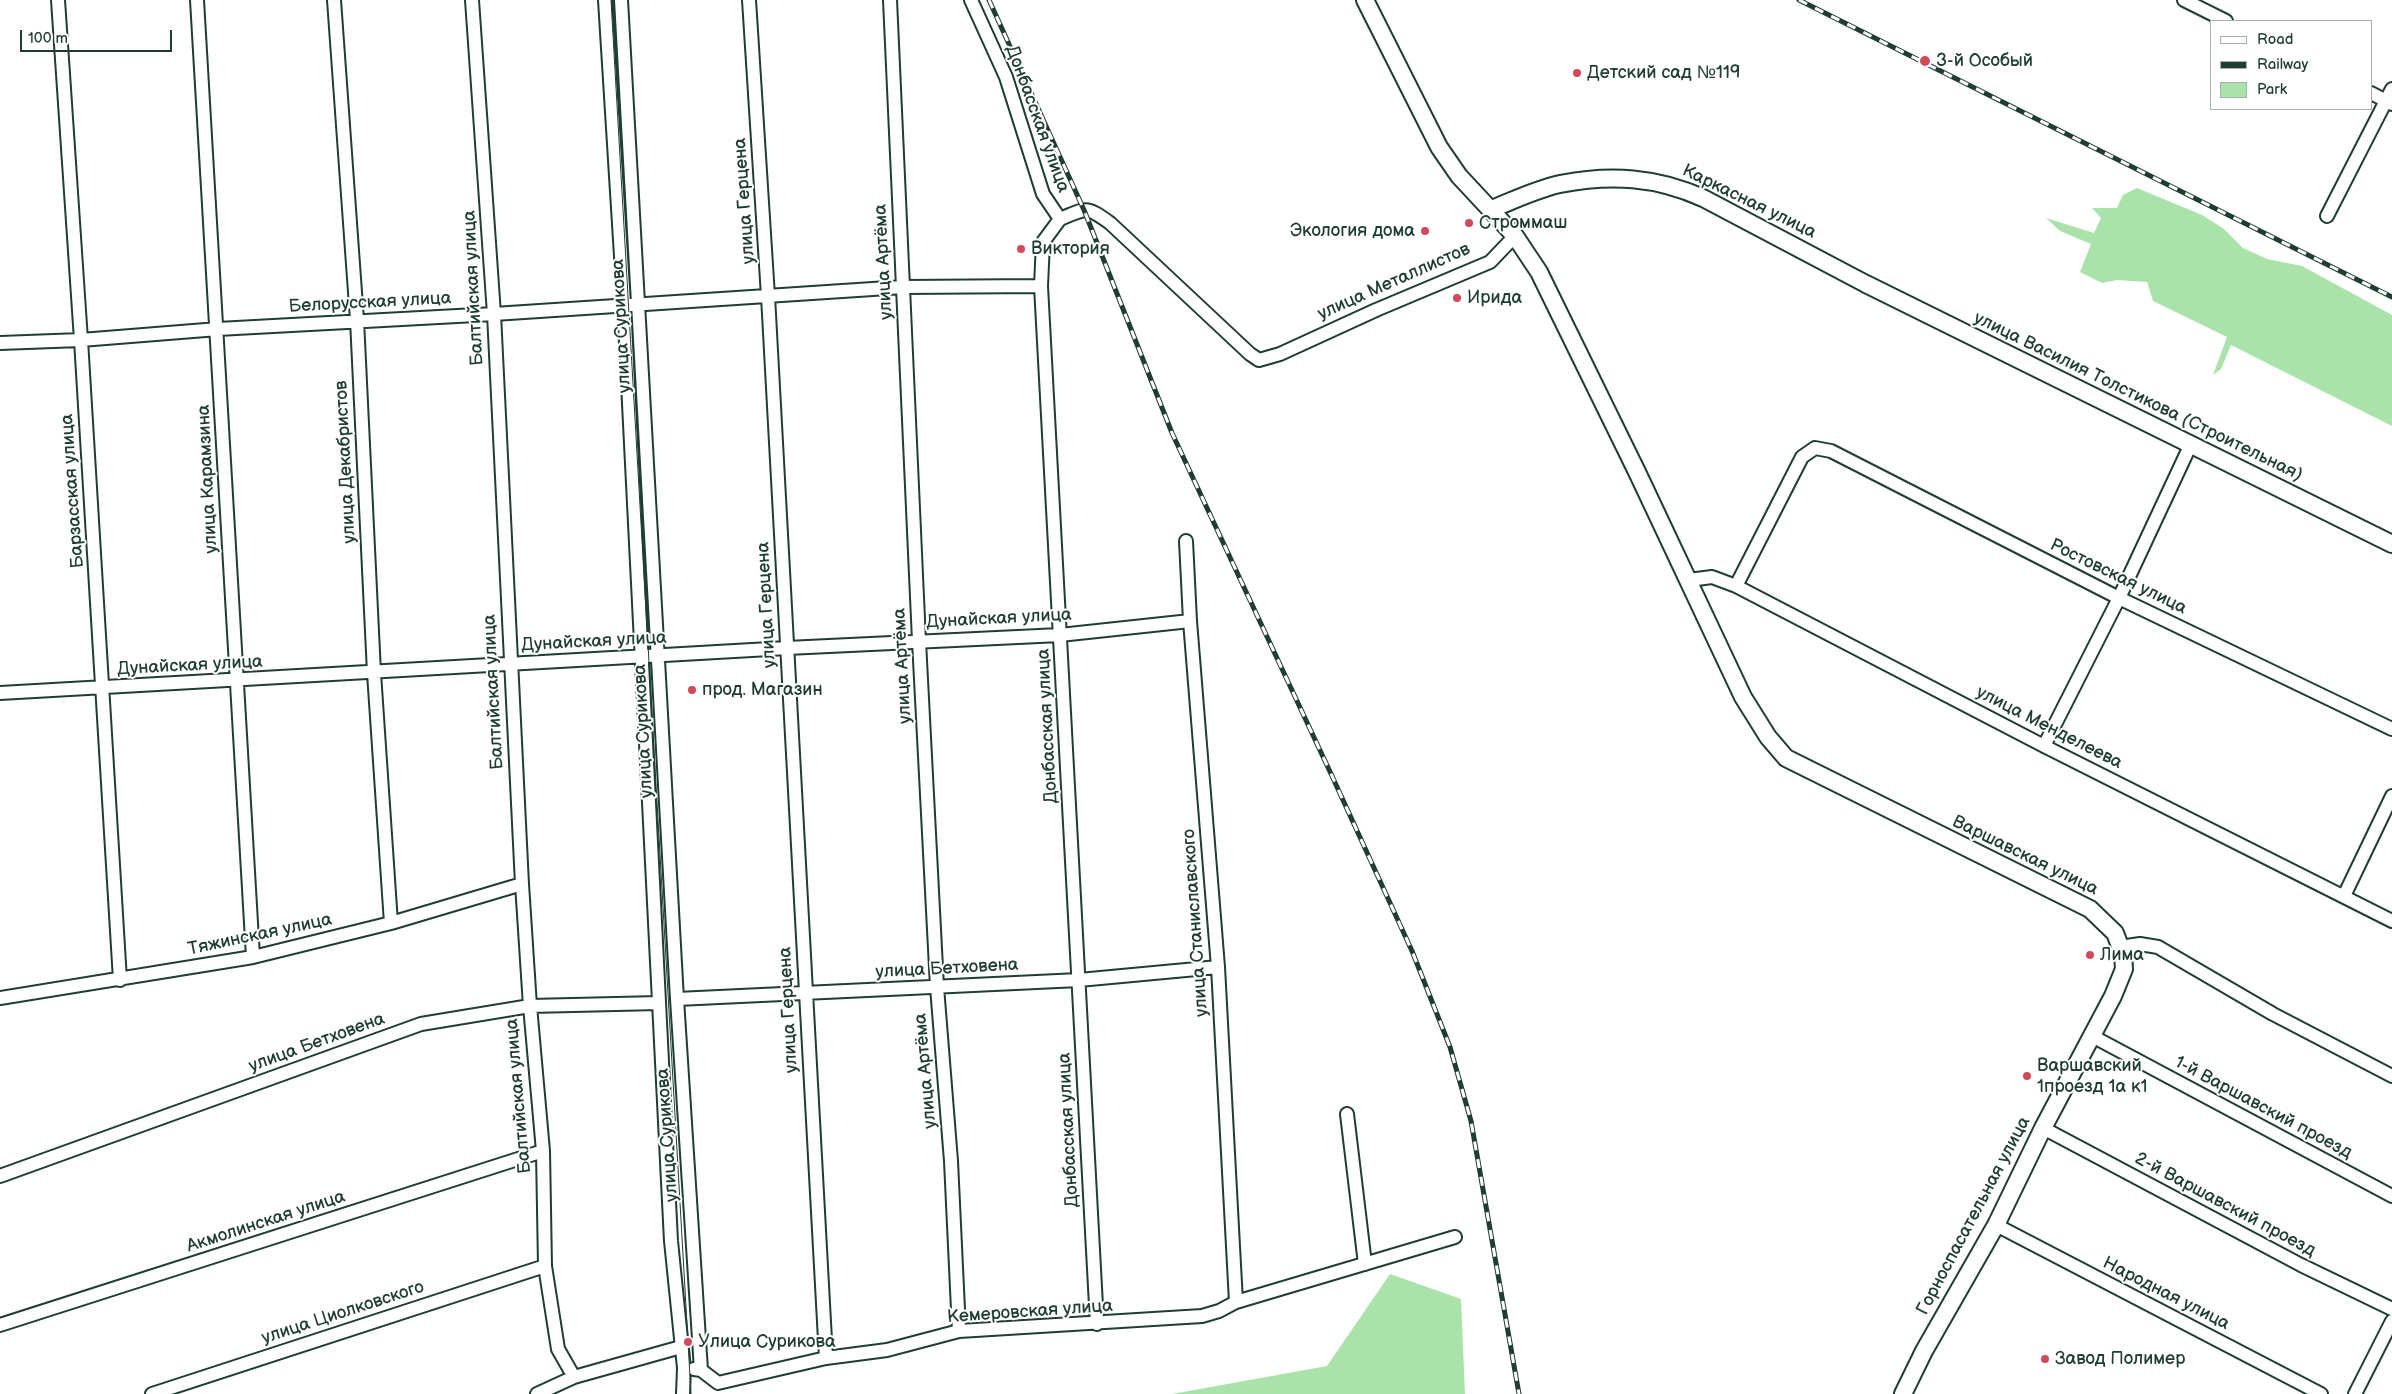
<!DOCTYPE html>
<meta charset="utf-8">
<style>
body{margin:0}
#map{position:relative;width:2392px;height:1394px;overflow:hidden;background:#fff;font-family:"Balsamiq Sans",sans-serif}
canvas{display:block}
.legend{position:absolute;left:2210px;top:20px;width:162px;height:90px;box-sizing:border-box;background:#fff;border:1px solid #a5b1ae;margin:0;padding:6px 9px;list-style:none;font-size:15px;color:#1f3d34}
.legend li{display:flex;align-items:center;gap:10px;height:25px}
.legend b{width:25px;border:1px solid #a5b1ae}
.scale{position:absolute;left:20px;top:30px;width:152px;height:22px;box-sizing:border-box;border:2px solid #1f3d34;border-top:0;padding-left:6px;font-size:15px;line-height:18px;white-space:nowrap;color:#1f3d34;-webkit-text-stroke:4px #fff;paint-order:stroke}
</style>
<div id="map">
<canvas width="2392" height="1394"></canvas>
<ul class="legend">
<li><b style="height:6px;background:#fff"></b>Road</li>
<li><b style="height:6px;background:#1f3d34"></b>Railway</li>
<li><b style="height:14px;background:#a9e3a9"></b>Park</li>
</ul>
<div class="scale">100 m</div>
</div>
<script>
const c = document.querySelector('canvas').getContext('2d');
c.lineJoin = 'round';
function fillPath(path, color) { c.fillStyle = color; c.fill(path, 'evenodd'); }
function strokePath(path, color, width, dash) { c.strokeStyle = color; c.lineWidth = width; c.lineCap = dash ? 'butt' : 'round'; c.setLineDash(dash || []); c.stroke(path); }
function drawText(font, color, halo, rows, align = 'center') {
  c.font = font + ' "Balsamiq Sans",sans-serif'; c.lineWidth = 4; c.setLineDash([]); c.textBaseline = 'middle'; c.strokeStyle = halo; c.fillStyle = color; for (const [text, x, y, turn = 0] of rows) {
    c.save(); c.translate(x, y); c.rotate((+turn || 0) * Math.PI / 180); c.textAlign = isNaN(turn) ? turn : align; if (halo) c.strokeText(text, 0, 0); c.fillText(text, 0, 0); c.restore();
  }
}
const green = new Path2D(`
 M2137,188L2202,215L2224,229L2243,248L2267,259L2302,266L2392,315V426L2231,345L2221,369L2213,375L2227,337L2153,301L2147,282L2117,280L2102,283L2080,272L2091,244L2060,231L2046,218L2094,233L2101,218L2092,208H2117L2123,195Z
 M1390,1274L1461,1299L1465,1394H1172L1327,1366Z`);
const minor = new Path2D(`
 M58,0L81,340L120,980
 M197,0C218,319 232,638 253,957
 M334,0L357,320L374,673L391,923
 M472,0L494,314L522,884L530,1006L543,1151L545,1266L558,1349L574,1377
 M605,0L624,304L671,1241L684,1368L683,1394
 M621,0L677,999L701,1370
 M749,0L768,296L826,1358
 M890,0L919,641L937,987L951,1161L959,1331
 M971,0L1006,77L1043,194L1060,219
 M2184,0L2226,21
 M2371,93L2392,104
 M2327,216L2392,89
 M1060,219L1043,242L1041,286L1097,1324
 M1060,219C1087,208 1085,205 1110,223L1250,354L1259,360L1280,354L1376,310L1490,262L1515,236
 M0,343L81,340L218,329L494,314L903,287L1041,286
 M1186,541L1190,621L1218,967L1236,1302
 M1689,580L1712,577L1736,586L2044,746L2392,921
 M1736,586L1802,457L1815,448L1831,451L2119,598L2392,729
 M0,693L787,648L1060,635L1190,621
 M2044,746L2119,598L2190,446
 M2344,896L2392,796
 M2120,947L2140,944L2158,947L2273,1014L2392,1076
 M0,998L253,957L391,923L522,884
 M677,999L1079,980L1218,967
 M2092,1036L2392,1196
 M1347,1114L1365,1264
 M2043,1128L2301,1265L2392,1309
 M0,1176L421,1024L530,1006L659,1003
 M1996,1225L2321,1394
 M0,1325L543,1151
 M694,1369L701,1370L718,1383L826,1358L887,1350L959,1331L1202,1316L1219,1311L1236,1302L1455,1237
 M152,1394L545,1266
 M537,1394L574,1377L681,1347
 M2355,1394L2392,1321`);
const major = new Path2D(`
 M1365,0L1439,147L1459,176L1515,236L1539,272L1638,474L1743,697L1768,737L1786,758L2090,909L2115,933L2123,954L2124,969L2113,996L2043,1128L1996,1225L1924,1351L1903,1394
 M1492,209C1514,200 1537,189 1560,184C1611,174 1656,177 1703,198L1866,284L2392,544`);
const tram = new Path2D(`
 M611,0L691,1394`);
const rail = new Path2D(`
 M989,0L1084,210L1172,433L1332,776L1412,951L1450,1047L1471,1121L1519,1394
 M1799,0L2392,297`);
const markers = [
 [1925,61,6,"#d1495b"],
 [1577,73,5,"#d1495b"],
 [1469,223,5,"#d1495b"],
 [1425,231,5,"#d1495b"],
 [1021,249,5,"#d1495b"],
 [1457,298,5,"#d1495b"],
 [692,690,5,"#d1495b"],
 [2090,955,5,"#d1495b"],
 [2027,1076,5,"#d1495b"],
 [688,1342,5,"#d1495b"],
 [2045,1359,5,"#d1495b"]
];
const poiNames = [
 ["3-й Особый",1936,61],
 ["Детский сад №119",1587,73],
 ["Строммаш",1479,223],
 ["Экология дома",1415,231,"right"],
 ["Виктория",1031,249],
 ["Ирида",1467,298],
 ["прод. Магазин",702,690],
 ["Лима",2100,955],
 ["Варшавский",2037,1066],
 ["1проезд 1а к1",2037,1087],
 ["Улица Сурикова",698,1342],
 ["Завод Полимер",2055,1359]
];
const streetNames = [
 ["Донбасская улица",1037,119,70],
 ["улица Герцена",745,201,-94],
 ["Каркасная улица",1749,202,26],
 ["улица Артёма",884,262,-93],
 ["улица Металлистов",1394,282,-24],
 ["Балтийская улица",474,288,-93],
 ["Белорусская улица",370,303,-3],
 ["улица Сурикова",622,326,-93],
 ["улица Василия Толстикова (Строительная)",2138,397,26],
 ["улица Декабристов",346,462,-93],
 ["улица Карамзина",208,479,-93],
 ["Барзасская улица",73,491,-94],
 ["Ростовская улица",2118,577,26],
 ["улица Герцена",767,605,-93],
 ["Дунайская улица",999,619,-3],
 ["Дунайская улица",594,642,-3],
 ["Дунайская улица",190,666,-3],
 ["улица Артёма",903,666,-93],
 ["Балтийская улица",494,692,-93],
 ["Донбасская улица",1048,726,-93],
 ["улица Менделеева",2049,728,27],
 ["улица Сурикова",644,731,-93],
 ["Варшавская улица",2025,856,26],
 ["улица Станиславского",1196,923,-94],
 ["Тяжинская улица",260,935,-12],
 ["улица Бетховена",947,969,-3],
 ["улица Герцена",789,1010,-93],
 ["улица Бетховена",317,1043,-20],
 ["улица Артёма",926,1071,-95],
 ["Балтийская улица",519,1096,-95],
 ["1-й Варшавский проезд",2263,1108,28],
 ["Донбасская улица",1069,1130,-93],
 ["улица Сурикова",668,1135,-94],
 ["2-й Варшавский проезд",2225,1205,28],
 ["Горноспасательная улица",1974,1216,-62],
 ["Акмолинская улица",266,1222,-18],
 ["Народная улица",2166,1294,27],
 ["Кемеровская улица",1030,1312,-4],
 ["улица Циолковского",343,1313,-18]
];
fillPath(green, '#a9e3a9');
strokePath(minor, '#1f3d34', 16);
strokePath(major, '#1f3d34', 20);
strokePath(minor, '#fff', 12);
strokePath(major, '#fff', 16);
strokePath(tram, '#1f3d34', 1);
strokePath(rail, '#1f3d34', 5);
strokePath(rail, '#fff', 3, [9]);
for (const [x, y, r, color] of markers) { const dot = new Path2D(); dot.arc(x, y, r, 0, 2 * Math.PI); c.fillStyle = color; c.fill(dot); strokePath(dot, '#fff', 2); }
drawText('18px', '#1f3d34', '#fff', poiNames, 'left');
drawText('18px', '#1f3d34', '#fff', streetNames);
</script>
